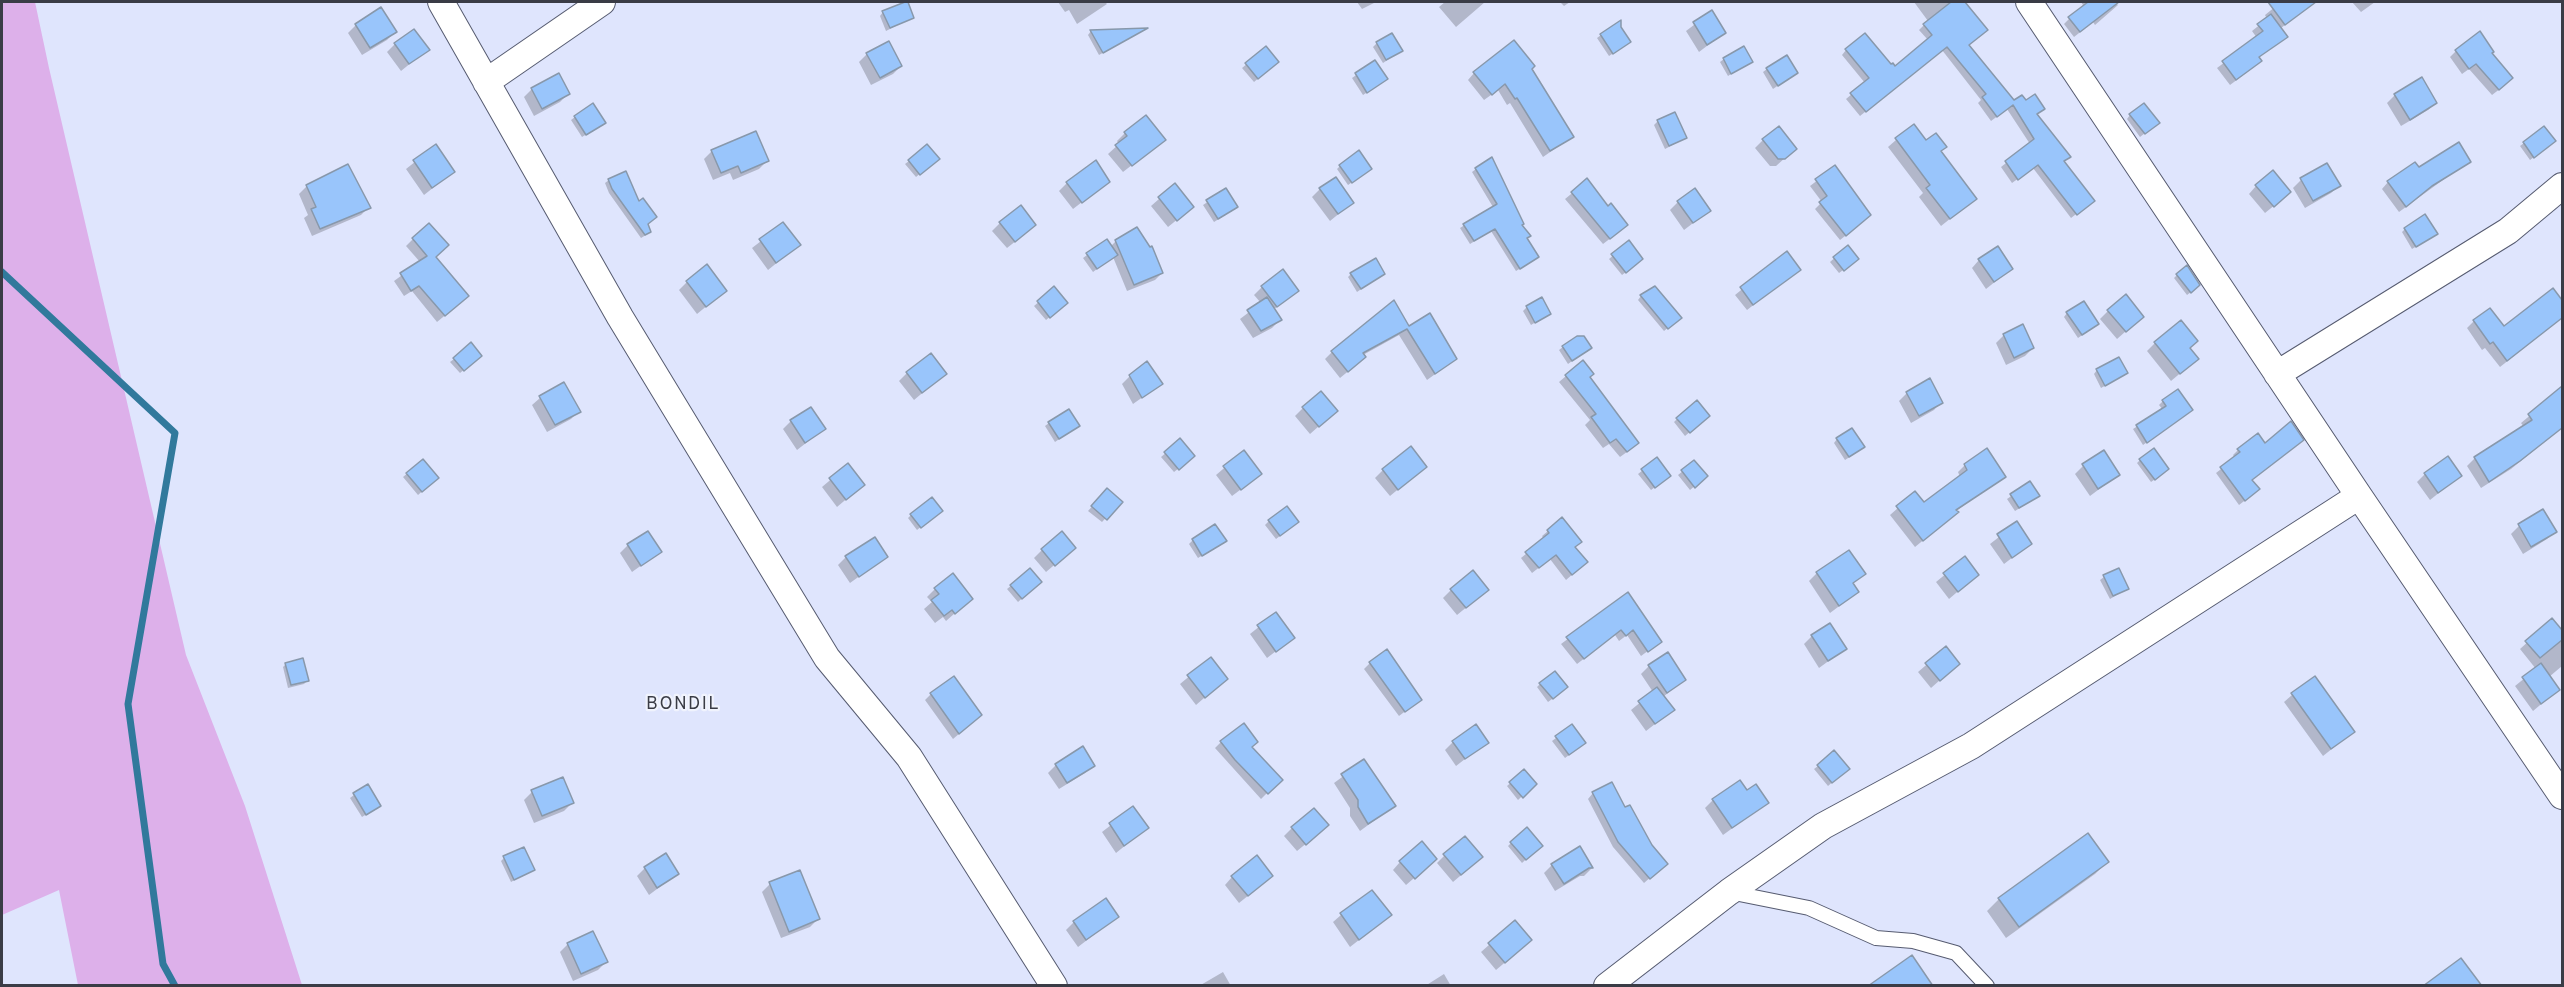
<!DOCTYPE html>
<style>
body{margin:0}
#map{position:relative;width:2564px;height:987px;overflow:hidden;background:#dfe5fd;font-family:Overpass,sans-serif}
canvas{display:block}
.frame{position:absolute;inset:0;border:3px solid #3a3c46;pointer-events:none}
</style>
<div id="map">
<canvas width="2564" height="987"></canvas>
<div class="frame"></div>
</div>
<script>
const c = document.querySelector('canvas').getContext('2d');
c.lineJoin = 'round';
function fillPath(path, color) { c.fillStyle = color; c.fill(path, 'evenodd'); }
function strokePath(path, color, width, dash) { c.strokeStyle = color; c.lineWidth = width; c.lineCap = dash ? 'butt' : 'round'; c.setLineDash(dash || []); c.stroke(path); }
function drawText(font, color, halo, rows, align = 'center') {
  c.font = font + ' Overpass,sans-serif'; c.lineWidth = 4.5; c.setLineDash([]); c.textBaseline = 'middle'; c.strokeStyle = halo; c.fillStyle = color; for (const [text, x, y, turn = 0] of rows) {
    c.save(); c.translate(x, y); c.rotate((+turn || 0) * Math.PI / 180); c.textAlign = isNaN(turn) ? turn : align; if (halo) c.strokeText(text, 0, 0); c.fillText(text, 0, 0); c.restore();
  }
}
const green = new Path2D(`
 M2,2H35L49,68L186,655L245,806L302,985H78L59,890L2,915Z`);
const shadow = new Path2D(`
 M1058,2H1105L1107,4L1077,24L1069,10L1065,12Z
 M1357,2H1376L1362,9Z
 M1445,2H1485L1456,27L1439,7Z
 M1560,2H1570L1564,6Z
 M1914,2H1963L1986,29L1967,46L2014,103L2026,102L2043,109L2036,115L2069,157L2063,162L2088,205L2071,218L2033,168L2012,183L2001,167L2030,144L2007,109L1991,121L1978,103L1981,100L1942,50L1860,116L1846,99L1865,83L1842,55L1846,50L1895,68L1928,40L1919,30L1928,21Z
 M2081,2H2115L2118,5L2095,25L2093,22L2074,37L2064,24L2083,5Z
 M2281,2H2305L2308,6L2280,29L2286,37L2258,58L2254,67L2230,85L2217,68L2257,38L2252,31L2267,19L2265,15Z
 M2352,2H2375L2361,12Z
 M883,12L913,17L886,31L880,16Z
 M1711,12L1724,33L1699,52L1686,31Z
 M356,25L395,32L387,40L362,55L348,33Z
 M1091,31H1142L1099,55L1088,35Z
 M1601,35L1626,45L1609,56L1597,38Z
 M888,43L901,66L893,74L871,85L859,62L867,54Z
 M1377,43L1401,51L1383,63L1373,47Z
 M395,44L428,49L401,71L387,52Z
 M1266,48L1274,65L1254,82L1242,68Z
 M2456,51L2490,54L2505,85L2492,95L2469,69L2462,74L2450,57Z
 M1724,59L1751,61L1728,76L1720,62Z
 M1375,62L1383,82L1363,95L1352,78Z
 M1530,69L1572,137L1543,157L1510,103L1507,105L1498,90L1484,100L1468,80L1474,73Z
 M1767,69L1796,73L1773,89L1763,72Z
 M532,89L568,94L560,102L534,116L524,97Z
 M2395,95L2436,103L2428,110L2401,126L2387,103Z
 M2130,115L2154,126L2140,137L2127,119Z
 M575,117L600,126L582,137L571,120Z
 M1658,121L1686,138L1665,149L1654,125Z
 M2544,128L2550,145L2530,160L2520,146Z
 M1125,133L1164,140L1123,172L1108,154L1119,144L1117,141Z
 M1763,140L1795,149L1776,166H1770L1755,148Z
 M1896,140L1926,142L1939,152L1975,199L1941,226L1919,197L1923,193L1888,147Z
 M435,146L453,172L424,195L406,169Z
 M712,151L767,161L759,169L733,180L730,173L713,180L704,159Z
 M909,161L934,162L916,177L905,164Z
 M2469,161L2399,212L2382,189L2388,182Z
 M347,166L369,207L361,215L312,236L304,218L308,215L299,194L307,186Z
 M1340,166L1367,172L1348,185L1337,169Z
 M1835,167L1864,221L1840,240L1815,209L1822,202L1810,186Z
 M1476,169L1521,226L1526,238L1534,260L1516,271L1491,231L1470,244L1460,228L1493,207L1472,172Z
 M609,180L638,203L650,231L646,235L641,238L609,193L605,183Z
 M2301,180L2339,186L2331,193L2305,208L2293,188Z
 M1587,181L1608,208L1620,231L1603,244L1565,199Z
 M1108,182L1073,209L1059,191L1067,183Z
 M1175,185L1184,214L1168,227L1151,206Z
 M2256,186L2281,200L2265,213L2249,194Z
 M1320,189L1352,203L1330,221L1312,197Z
 M1226,190L1233,210L1214,222L1203,205Z
 M1678,202L1709,211L1684,230L1670,210Z
 M1000,223L1026,233L1007,248L992,231Z
 M783,224L799,245L768,270L752,248Z
 M2405,229L2432,237L2412,249L2402,232Z
 M413,239L434,257L460,303L437,322L412,291L404,296L394,281L420,262L406,246Z
 M1106,241L1110,247L1116,241L1162,273L1155,280L1127,291L1113,257L1093,272L1083,258Z
 M1628,243L1638,263L1622,275L1609,259Z
 M1847,247L1853,263L1839,273L1830,262Z
 M1787,253L1799,270L1747,310L1735,295Z
 M1979,260L2011,269L1986,289L1972,268Z
 M1351,274H1383L1357,292L1348,277Z
 M2177,275L2195,289L2187,295L2174,278Z
 M687,282L725,291L697,314L679,290Z
 M1262,287L1297,291L1273,310L1280,320L1272,328L1253,338L1240,319L1261,303L1254,295Z
 M1054,289L1063,306L1046,320L1034,306Z
 M2553,290L2562,303V318L2500,367L2485,348L2482,350L2467,328L2474,321L2503,328Z
 M1641,296L1676,321L1664,331L1638,300Z
 M1527,307L1549,314L1531,325L1523,311Z
 M2108,311L2134,324L2117,339L2100,319Z
 M2067,313L2094,327L2078,338L2064,317Z
 M1409,328L1456,359L1427,380L1399,335L1363,355L1357,364L1340,378L1325,359L1332,352Z
 M2004,335L2033,348L2025,356L2006,365L1996,343Z
 M2155,343L2189,348L2197,359L2171,381L2147,351Z
 M1563,347L1586,351L1568,364L1559,350Z
 M454,359H477L460,373L450,362Z
 M2097,370L2123,376L2101,388L2094,374Z
 M907,373L945,374L914,400L899,381Z
 M1130,376L1161,384L1133,404L1122,384Z
 M1566,376L1589,377L1631,449L1620,457L1609,444L1603,448L1585,425L1590,420L1559,382Z
 M564,384L579,411L571,419L547,432L532,405L540,398Z
 M2558,392L2562,397V428L2511,469L2481,488L2467,466L2475,458L2524,427L2521,423Z
 M1907,393L1941,402L1934,410L1911,423L1899,401Z
 M2163,401L2187,414L2143,445L2133,429L2163,410L2159,405Z
 M1303,408L1336,411L1310,434L1295,416Z
 M1677,419H1705L1685,436L1674,422Z
 M791,421L824,429L797,450L783,429Z
 M1049,423L1078,426L1055,442L1045,426Z
 M2257,435L2251,480L2252,495L2239,505L2216,473L2235,458L2233,455L2238,450Z
 M1837,439L1859,451L1845,460L1834,443Z
 M1180,441L1189,460L1174,472L1161,457Z
 M1243,452L1252,481L1232,496L1216,475Z
 M1657,459L1666,479L1651,490L1638,474Z
 M2140,460L2164,473L2151,482L2137,463Z
 M422,461L433,482L418,495L403,477Z
 M1694,462L1703,479L1690,490L1678,475Z
 M848,465L863,485L837,507L822,487Z
 M1965,465L2004,477L1956,511L1949,519L1915,547L1890,515L1915,493L1924,504L1960,477L1958,472Z
 M2083,466L2118,475L2090,496L2075,474Z
 M1425,467L1390,496L1375,478L1383,470Z
 M2425,474L2460,476L2430,500L2417,482Z
 M2030,483L2034,499L2015,511L2007,499Z
 M1107,490L1121,502L1102,522L1088,511Z
 M937,514L917,530L908,518L911,515Z
 M1269,521L1294,525L1276,539L1265,525Z
 M2017,523L2030,544L2004,564L1990,544Z
 M2519,526L2555,531L2547,539L2523,554L2511,534Z
 M1548,531L1581,567L1566,580L1550,559L1532,573L1521,558L1544,539L1542,536Z
 M1193,540L1221,544L1198,558L1189,544Z
 M628,545L660,552L632,572L620,553Z
 M1042,550L1066,555L1046,572L1034,558Z
 M846,557H886L850,583L838,565Z
 M1964,559L1977,575L1949,599L1936,582Z
 M1030,570L1040,582L1018,602L1007,589Z
 M1817,573L1864,574L1852,584L1858,592L1830,613L1809,581Z
 M2104,577L2127,589L2110,599L2100,580Z
 M935,589L971,599L946,621L943,617L935,623L924,609L932,602L927,597Z
 M1451,590L1479,597L1457,615L1443,598Z
 M1628,594L1660,642L1641,656L1627,635L1619,641L1615,635L1577,664L1561,644Z
 M1275,614L1293,638L1267,658L1250,634Z
 M2552,620L2562,632V666L2549,677L2558,690L2533,711L2515,686L2536,669L2520,649Z
 M1812,636L1845,649L1819,668L1804,644Z
 M1946,648L1958,664L1931,688L1918,672Z
 M1210,659L1226,679L1196,705L1180,684Z
 M1370,663L1420,700L1399,716L1364,669Z
 M286,664L308,680L304,684L288,688L283,667Z
 M1649,666L1684,680L1663,697L1673,710L1646,731L1631,710L1653,692L1641,674Z
 M1540,684L1563,691L1548,702L1537,687Z
 M931,694L974,721L953,739L925,700Z
 M2292,695L2353,732L2323,756L2284,702Z
 M1572,726L1581,746L1565,758L1552,741Z
 M1221,742L1251,748L1274,786L1261,799L1215,748Z
 M1453,742H1487L1456,766L1445,750Z
 M1364,761L1394,806L1360,831L1350,816V808L1334,783Z
 M1056,765H1093L1085,773L1059,789L1048,773Z
 M1818,766L1844,772L1828,786L1814,769Z
 M1524,771L1535,784L1518,800L1507,786Z
 M532,792L572,803L564,811L534,823L524,800Z
 M1746,792L1767,803L1723,835L1705,808L1713,800Z
 M1593,793L1660,869L1644,883L1613,847L1588,799Z
 M354,795L375,809L362,817L350,798Z
 M1133,808L1147,828L1116,853L1102,832Z
 M1292,828L1319,833L1297,851L1284,836Z
 M1511,843L1537,849L1522,863L1508,846Z
 M1445,855L1473,865L1453,882L1437,863Z
 M504,858L533,870L511,882L501,861Z
 M1400,862L1428,866L1406,885L1393,870Z
 M2107,862L2095,874L2006,938L1987,911L1999,899Z
 M1552,865L1592,868L1584,876H1580L1555,891L1544,873Z
 M645,868L677,874L649,895L637,876Z
 M799,872L818,919L810,927L781,938L762,892L770,884Z
 M1232,877L1264,883L1239,903L1225,885Z
 M1341,915L1382,922L1350,947L1333,922Z
 M1117,917L1078,947L1066,930L1074,922Z
 M1515,922L1522,948L1496,970L1481,952Z
 M592,933L606,962L598,970L573,981L560,952L568,944Z
 M1223,972L1231,986H1199Z
 M1444,974L1451,986H1425Z`);
const stream = new Path2D(`
 M2,272L175,433L128,704L163,964L175,986`);
const building = new Path2D(`
 M905,2H908L914,18L890,28L882,11Z
 M1951,2H1965L1988,30L1969,45L2014,100L2022,95L2026,100L2035,94L2045,109L2037,114L2071,157L2064,161L2095,201L2077,215L2038,165L2018,180L2005,161L2034,139L2013,105L1997,117L1982,97L1986,94L1947,47L1866,112L1850,93L1869,78L1845,49L1865,33L1891,64L1893,63L1895,66L1932,35L1923,24Z
 M2088,2H2119L2080,32L2068,17Z
 M2268,2H2316L2285,25Z
 M381,7L397,32L370,48L355,24Z
 M1712,10L1726,33L1707,45L1693,22Z
 M2271,14L2288,37L2259,57L2262,61L2236,80L2222,61L2263,31L2257,24Z
 M1621,20V27L1631,42L1613,54L1600,34Z
 M1148,28L1103,53L1090,30Z
 M414,29L430,50L409,64L394,43Z
 M2480,31L2494,52L2492,53L2513,78L2499,90L2476,64L2469,69L2455,50Z
 M1392,33L1403,51L1386,60L1376,42Z
 M1514,40L1535,66L1532,69L1574,137L1550,151L1517,98L1515,99L1505,84L1492,95L1473,72Z
 M889,41L902,66L880,78L866,53Z
 M1266,46L1279,62L1258,79L1245,63Z
 M1744,46L1753,62L1731,74L1723,58Z
 M1787,55L1798,73L1778,86L1766,68Z
 M1375,60L1388,79L1367,93L1355,73Z
 M559,73L570,94L542,109L531,88Z
 M2422,77L2437,103L2410,120L2394,94Z
 M593,103L606,123L586,135L574,116Z
 M2144,103L2160,123L2145,134L2129,114Z
 M1675,112L1687,138L1669,146L1657,120Z
 M1146,115L1166,140L1132,166L1115,145L1127,136L1124,132Z
 M1914,124L1926,140L1936,133L1947,147L1941,151L1977,199L1950,219L1926,188L1930,185L1895,138Z
 M1779,126L1797,149L1785,159H1778L1762,139Z
 M2544,126L2556,141L2534,158L2523,142Z
 M756,131L769,161L741,173L738,166L721,173L711,150Z
 M2459,142L2471,162L2432,186L2406,207L2387,181L2415,162L2419,167Z
 M436,144L455,172L432,188L413,160Z
 M927,144L940,159L920,175L908,160Z
 M1359,150L1372,169L1352,183L1339,165Z
 M1492,157L1524,224L1522,225L1531,236L1527,238L1539,257L1520,269L1495,229L1474,241L1463,224L1497,204L1475,168Z
 M1096,160L1110,182L1082,203L1066,182Z
 M2327,163L2341,186L2313,201L2300,178Z
 M348,164L371,208L320,229L311,209L316,207L306,185Z
 M1835,165L1871,215L1846,236L1819,202L1827,196L1815,179Z
 M2273,170L2291,192L2274,207L2255,185Z
 M626,171L639,201L643,198L657,217L648,224L651,232L645,235L612,189L608,179Z
 M1336,177L1354,203L1338,214L1319,188Z
 M1587,178L1608,206L1611,203L1628,225L1610,239L1571,192Z
 M1175,183L1194,207L1177,221L1158,197Z
 M1226,188L1238,207L1218,219L1206,200Z
 M1695,188L1711,211L1693,223L1677,201Z
 M1021,205L1036,225L1015,242L999,222Z
 M2425,214L2438,234L2416,247L2404,228Z
 M783,222L801,245L776,263L759,239Z
 M429,223L449,245L436,257L469,296L445,316L419,286L411,291L400,273L427,256L412,238Z
 M1137,227L1150,247L1152,246L1163,273L1134,285L1115,240Z
 M1107,239L1118,255L1097,269L1086,253Z
 M1629,240L1643,259L1626,273L1611,254Z
 M1848,245L1859,259L1844,271L1833,257Z
 M1998,246L2013,269L1994,282L1978,259Z
 M1787,251L1801,270L1753,305L1740,287Z
 M1376,258L1385,274L1361,289L1350,273Z
 M707,264L727,291L706,307L686,281Z
 M2187,265L2200,285L2191,293L2176,274Z
 M1283,269L1299,291L1277,307L1261,286Z
 M1054,286L1068,303L1050,318L1037,301Z
 M1655,286L1682,318L1668,329L1640,295Z
 M2553,288L2562,300V318L2507,361L2493,342L2490,344L2473,320L2490,308L2504,326Z
 M2126,294L2144,317L2126,332L2107,310Z
 M1267,297L1282,320L1261,331L1247,310Z
 M1542,297L1551,314L1535,323L1526,306Z
 M1394,300L1409,326L1430,313L1457,359L1435,374L1407,329L1363,353L1366,357L1348,372L1331,351Z
 M2084,301L2099,324L2082,335L2066,312Z
 M2181,320L2198,341L2190,348L2199,359L2180,374L2154,342Z
 M2023,324L2034,348L2014,358L2003,334Z
 M1577,336H1584L1592,348L1572,361L1562,346Z
 M471,342L482,356L464,371L453,358Z
 M931,353L947,374L922,393L906,372Z
 M2119,357L2128,373L2105,386L2096,369Z
 M1583,360L1594,374L1590,377L1639,443L1627,452L1616,439L1610,443L1591,417L1596,414L1565,375Z
 M1147,361L1163,384L1142,398L1129,375Z
 M1930,378L1943,403L1919,416L1906,392Z
 M564,382L581,412L555,425L539,396Z
 M2562,386V428L2520,461L2489,482L2474,457L2532,420L2528,414Z
 M2178,389L2193,410L2147,443L2136,425L2166,406L2162,400Z
 M1321,391L1338,411L1319,427L1302,407Z
 M1697,400L1710,416L1690,433L1676,418Z
 M811,407L826,429L805,443L790,420Z
 M1069,409L1080,426L1059,439L1048,422Z
 M2291,421L2304,440L2252,480L2260,489L2245,501L2220,467L2240,452L2237,449L2258,433L2265,443Z
 M1852,428L1865,447L1849,457L1836,438Z
 M1180,438L1195,456L1179,470L1164,452Z
 M1411,446L1427,467L1398,490L1382,469Z
 M1987,448L2006,477L1956,510L1959,512L1923,541L1896,506L1915,491L1924,502L1967,470L1964,464Z
 M2154,448L2169,469L2155,480L2139,459Z
 M1244,450L1262,474L1241,490L1223,466Z
 M2104,450L2120,475L2098,489L2082,464Z
 M2448,456L2462,476L2438,493L2424,473Z
 M1657,457L1671,476L1655,488L1641,469Z
 M423,459L439,478L422,492L406,473Z
 M1694,460L1708,476L1695,488L1681,470Z
 M848,463L865,485L846,500L829,478Z
 M2030,481L2040,496L2019,508L2010,494Z
 M1107,488L1123,502L1107,520L1091,506Z
 M932,497L943,511L921,528L910,514Z
 M1287,506L1299,522L1280,536L1268,520Z
 M2543,509L2557,532L2531,547L2518,524Z
 M1562,517L1582,542L1575,547L1588,562L1572,575L1556,555L1539,568L1525,552L1549,533L1547,530Z
 M2017,521L2032,544L2012,558L1997,534Z
 M1215,524L1227,541L1202,556L1192,539Z
 M648,531L662,552L641,566L627,544Z
 M1062,531L1076,548L1055,566L1041,549Z
 M875,537L888,557L859,577L845,556Z
 M1849,550L1866,574L1853,583L1859,592L1839,606L1816,572Z
 M1965,556L1979,575L1958,592L1943,573Z
 M1030,568L1042,582L1022,599L1010,585Z
 M2119,568L2129,589L2113,596L2103,575Z
 M1473,570L1489,590L1466,608L1450,589Z
 M953,573L973,599L955,614L952,610L944,616L931,600L939,594L934,588Z
 M1628,592L1662,642L1648,652L1633,630L1626,636L1621,630L1584,659L1566,637Z
 M1276,612L1295,638L1276,652L1257,625Z
 M2552,618L2562,630V640L2540,658L2525,641Z
 M1830,623L1847,649L1828,661L1811,635Z
 M1946,646L1960,664L1940,681L1925,663Z
 M1387,649L1422,700L1405,712L1369,662Z
 M1668,652L1686,680L1667,693L1648,665Z
 M1211,657L1228,679L1205,698L1187,675Z
 M303,658L309,681L291,685L285,663Z
 M2541,663L2560,690L2541,704L2522,677Z
 M1555,671L1568,687L1553,699L1539,683Z
 M954,676L982,715L959,734L930,693Z
 M2315,676L2355,732L2331,749L2291,693Z
 M1657,687L1675,710L1655,724L1638,701Z
 M1244,723L1258,742L1252,747L1283,780L1268,794L1235,760L1220,741Z
 M1476,724L1489,743L1465,759L1452,741Z
 M1572,724L1586,743L1569,755L1555,736Z
 M1083,746L1095,766L1067,783L1055,764Z
 M1834,750L1850,769L1832,783L1817,765Z
 M1364,759L1396,806L1368,824L1358,807V800L1341,774Z
 M1524,769L1537,784L1523,798L1509,782Z
 M563,777L574,803L542,816L531,790Z
 M1740,780L1747,790L1756,784L1769,803L1732,828L1712,799Z
 M1612,782L1625,807L1630,805L1652,845L1668,864L1650,879L1618,842L1592,792Z
 M368,784L381,806L366,815L353,793Z
 M1133,806L1149,828L1124,846L1109,823Z
 M1314,808L1329,825L1306,845L1291,827Z
 M1527,827L1543,846L1526,860L1510,842Z
 M2088,833L2109,862L2019,927L1998,898Z
 M1465,836L1483,857L1461,875L1443,854Z
 M1422,841L1437,859L1415,879L1399,861Z
 M1580,846L1593,868H1589L1564,884L1551,864Z
 M524,847L535,870L514,880L503,856Z
 M666,853L679,874L657,888L644,867Z
 M1257,855L1273,876L1248,896L1231,876Z
 M800,870L820,919L789,932L769,882Z
 M1372,890L1392,915L1359,940L1340,913Z
 M1106,898L1119,917L1086,940L1073,921Z
 M1515,920L1532,940L1505,963L1488,943Z
 M593,931L608,962L581,974L567,943Z
 M1912,955L1933,986H1868Z
 M2461,958L2482,986H2423Z`);
const service = new Path2D(`
 M1729,892L1809,908L1876,938L1913,941L1956,953L1987,986`);
const minor = new Path2D(`
 M441,2L620,317L827,658L909,757L1054,986
 M2029,2L2359,496L2562,796
 M486,82L602,2
 M2277,374L2508,231L2562,186
 M1607,986L1729,892L1823,826L1971,746L2359,496`);
const neighbourhoodNames = [
 ["BONDIL",683,705]
];
fillPath(green, '#ddb0ea');
fillPath(shadow, '#0003');
strokePath(stream, '#31799c', 7);
fillPath(building, '#99c5fb');
strokePath(building, '#8898ab', 1.5);
strokePath(service, '#565b70', 16);
strokePath(minor, '#565b70', 28);
strokePath(service, '#fff', 14);
strokePath(minor, '#fff', 26);
c.letterSpacing = '1.5px';
drawText('18px', '#3a3c46', '#f0f3fd', neighbourhoodNames);
c.letterSpacing = '0px';
</script>
